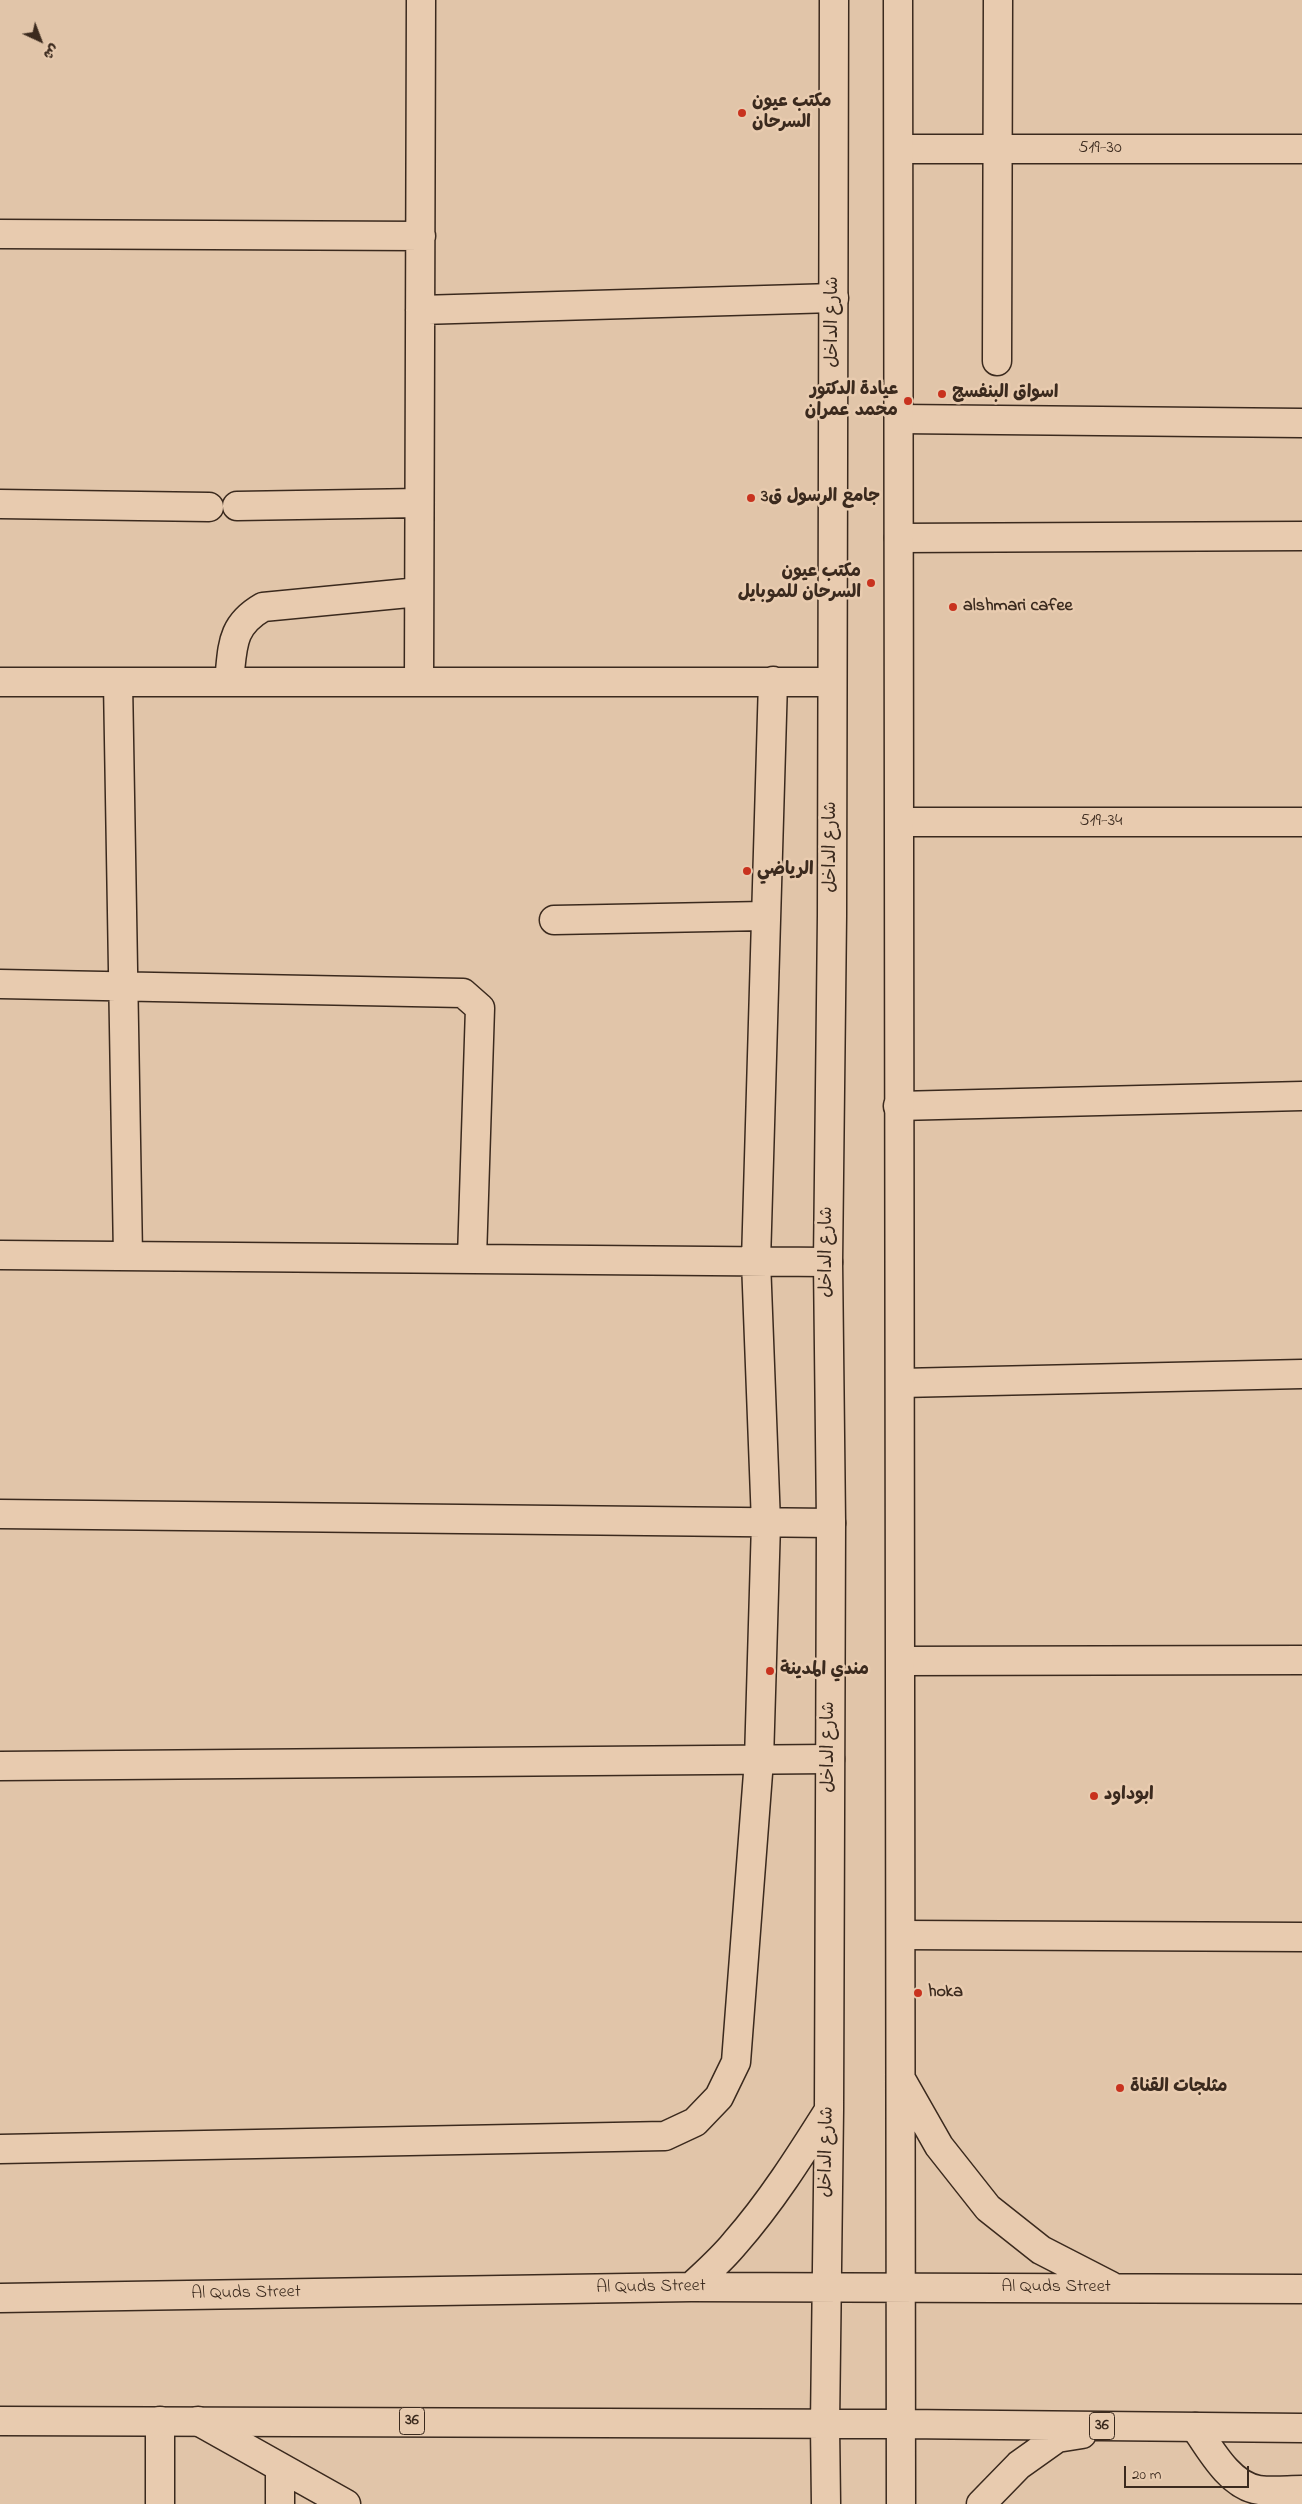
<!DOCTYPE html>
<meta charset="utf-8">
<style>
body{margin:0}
#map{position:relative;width:1302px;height:2504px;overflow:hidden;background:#e1c5a9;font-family:"Indie Flower","Playpen Sans Arabic",sans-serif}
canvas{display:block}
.north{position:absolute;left:15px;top:15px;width:50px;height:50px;-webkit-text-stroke:4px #e8cbaf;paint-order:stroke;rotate:137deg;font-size:14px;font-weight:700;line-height:20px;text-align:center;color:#3b2a1e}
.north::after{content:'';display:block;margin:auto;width:18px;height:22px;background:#3b2a1e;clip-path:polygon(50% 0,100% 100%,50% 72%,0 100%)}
.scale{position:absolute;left:1124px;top:2466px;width:125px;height:22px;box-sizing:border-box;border:2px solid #3b2a1e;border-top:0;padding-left:6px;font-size:15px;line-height:18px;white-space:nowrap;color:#3b2a1e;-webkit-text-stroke:4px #e8cbaf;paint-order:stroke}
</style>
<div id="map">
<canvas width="1302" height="2504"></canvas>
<div class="north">ش</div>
<div class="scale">20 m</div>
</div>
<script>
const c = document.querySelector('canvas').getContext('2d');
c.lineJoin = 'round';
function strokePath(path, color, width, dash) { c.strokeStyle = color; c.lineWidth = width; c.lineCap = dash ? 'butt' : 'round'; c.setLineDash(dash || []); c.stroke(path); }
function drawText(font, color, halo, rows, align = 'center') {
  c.font = font + ' "Indie Flower","Playpen Sans Arabic",sans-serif'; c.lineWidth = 5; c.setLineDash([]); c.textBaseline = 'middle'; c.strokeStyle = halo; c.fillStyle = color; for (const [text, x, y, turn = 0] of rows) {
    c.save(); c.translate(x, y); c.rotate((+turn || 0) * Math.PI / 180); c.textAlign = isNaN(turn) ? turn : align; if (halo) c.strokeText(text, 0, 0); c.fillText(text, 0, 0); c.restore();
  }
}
const minor = new Path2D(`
 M899,149H1302
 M0,234L421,236
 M420,310L834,298
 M997,361L998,0
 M899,419L1302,423
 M0,504L209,507
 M237,506L419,503
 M899,538L1302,536
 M229,681C233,647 230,626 263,607L419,592
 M419,681L421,0
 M0,682H832
 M118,682L128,1256
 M900,822H1302
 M554,920L764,916
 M0,984L463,993L480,1008L472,1258
 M898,1106L1302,1096
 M0,1255L828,1262
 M901,1383L1302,1374
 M0,1514L831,1523
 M901,1661L1302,1660
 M0,1766L830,1759
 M902,1935L1302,1937
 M0,2149L665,2136L695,2122L719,2097L736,2062L759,1760L766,1523L756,1261L773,681
 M160,2421V2504
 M198,2421L346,2504
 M1195,2427C1210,2449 1230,2486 1259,2490C1273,2492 1288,2490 1302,2490
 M280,2504V2468`);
const major = new Path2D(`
 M898,0L901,2504
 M902,2081L939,2146L988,2208L1041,2250L1111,2286
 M691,2287C706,2273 722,2259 735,2243C771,2202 800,2156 829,2110
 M0,2298L691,2287L1302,2289
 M0,2421L902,2424L1302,2428
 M826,2504L825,2425L829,2110L831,1523L828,1262L832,916L834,0
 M981,2504L1019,2465L1057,2438L1082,2434`);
const markers = [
 [742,113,5,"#c8321e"],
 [942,394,5,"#c8321e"],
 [908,401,5,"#c8321e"],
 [751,498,5,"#c8321e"],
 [871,583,5,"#c8321e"],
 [953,607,5,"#c8321e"],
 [747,871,5,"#c8321e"],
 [770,1671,5,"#c8321e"],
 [1094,1796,5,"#c8321e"],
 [918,1993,5,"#c8321e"],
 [1120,2088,5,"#c8321e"]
];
const shields = [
 [412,2421,25],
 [1102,2426,25]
];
const shieldNames = [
 ["36",412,2421],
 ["36",1102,2426]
];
const poiNames = [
 ["مكتب عيون",752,103],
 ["السرحان",752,124],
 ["عيادة الدكتور",898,391,"right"],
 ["محمد عمران",898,412,"right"],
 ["اسواق البنفسج",952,394],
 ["جامع الرسول ق3",761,498],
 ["مكتب عيون",861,573,"right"],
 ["السرحان للموبايل",861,594,"right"],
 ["alshmari cafee",963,607],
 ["الرياضي",757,871],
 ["مندي المدينة",780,1671],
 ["ابوداود",1104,1796],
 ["hoka",928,1993],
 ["مثلجات القناة",1130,2088]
];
const streetNames = [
 ["519-30",1100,149],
 ["شارع الداخل",834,322,-90],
 ["519-34",1101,822],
 ["شارع الداخل",832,847,-90],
 ["شارع الداخل",828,1252,-90],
 ["شارع الداخل",830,1747,-90],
 ["شارع الداخل",828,2152,-89],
 ["Al Quds Street",651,2288,-1],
 ["Al Quds Street",1056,2288],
 ["Al Quds Street",246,2294,-1]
];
strokePath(minor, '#3b2a1e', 31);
strokePath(major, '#3b2a1e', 31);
strokePath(minor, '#e8cbaf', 28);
strokePath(major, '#e8cbaf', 28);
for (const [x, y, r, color] of markers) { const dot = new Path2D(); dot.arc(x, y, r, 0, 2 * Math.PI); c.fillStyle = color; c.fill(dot); strokePath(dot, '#e8cbaf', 2); }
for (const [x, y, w] of shields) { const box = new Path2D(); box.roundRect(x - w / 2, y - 13.5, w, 27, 4); c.fillStyle = '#e8cbaf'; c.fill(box); strokePath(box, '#3b2a1e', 1); }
drawText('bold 16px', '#3b2a1e', null, shieldNames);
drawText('bold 18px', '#3b2a1e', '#e8cbaf', poiNames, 'left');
drawText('18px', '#3b2a1e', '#e8cbaf', streetNames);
</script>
